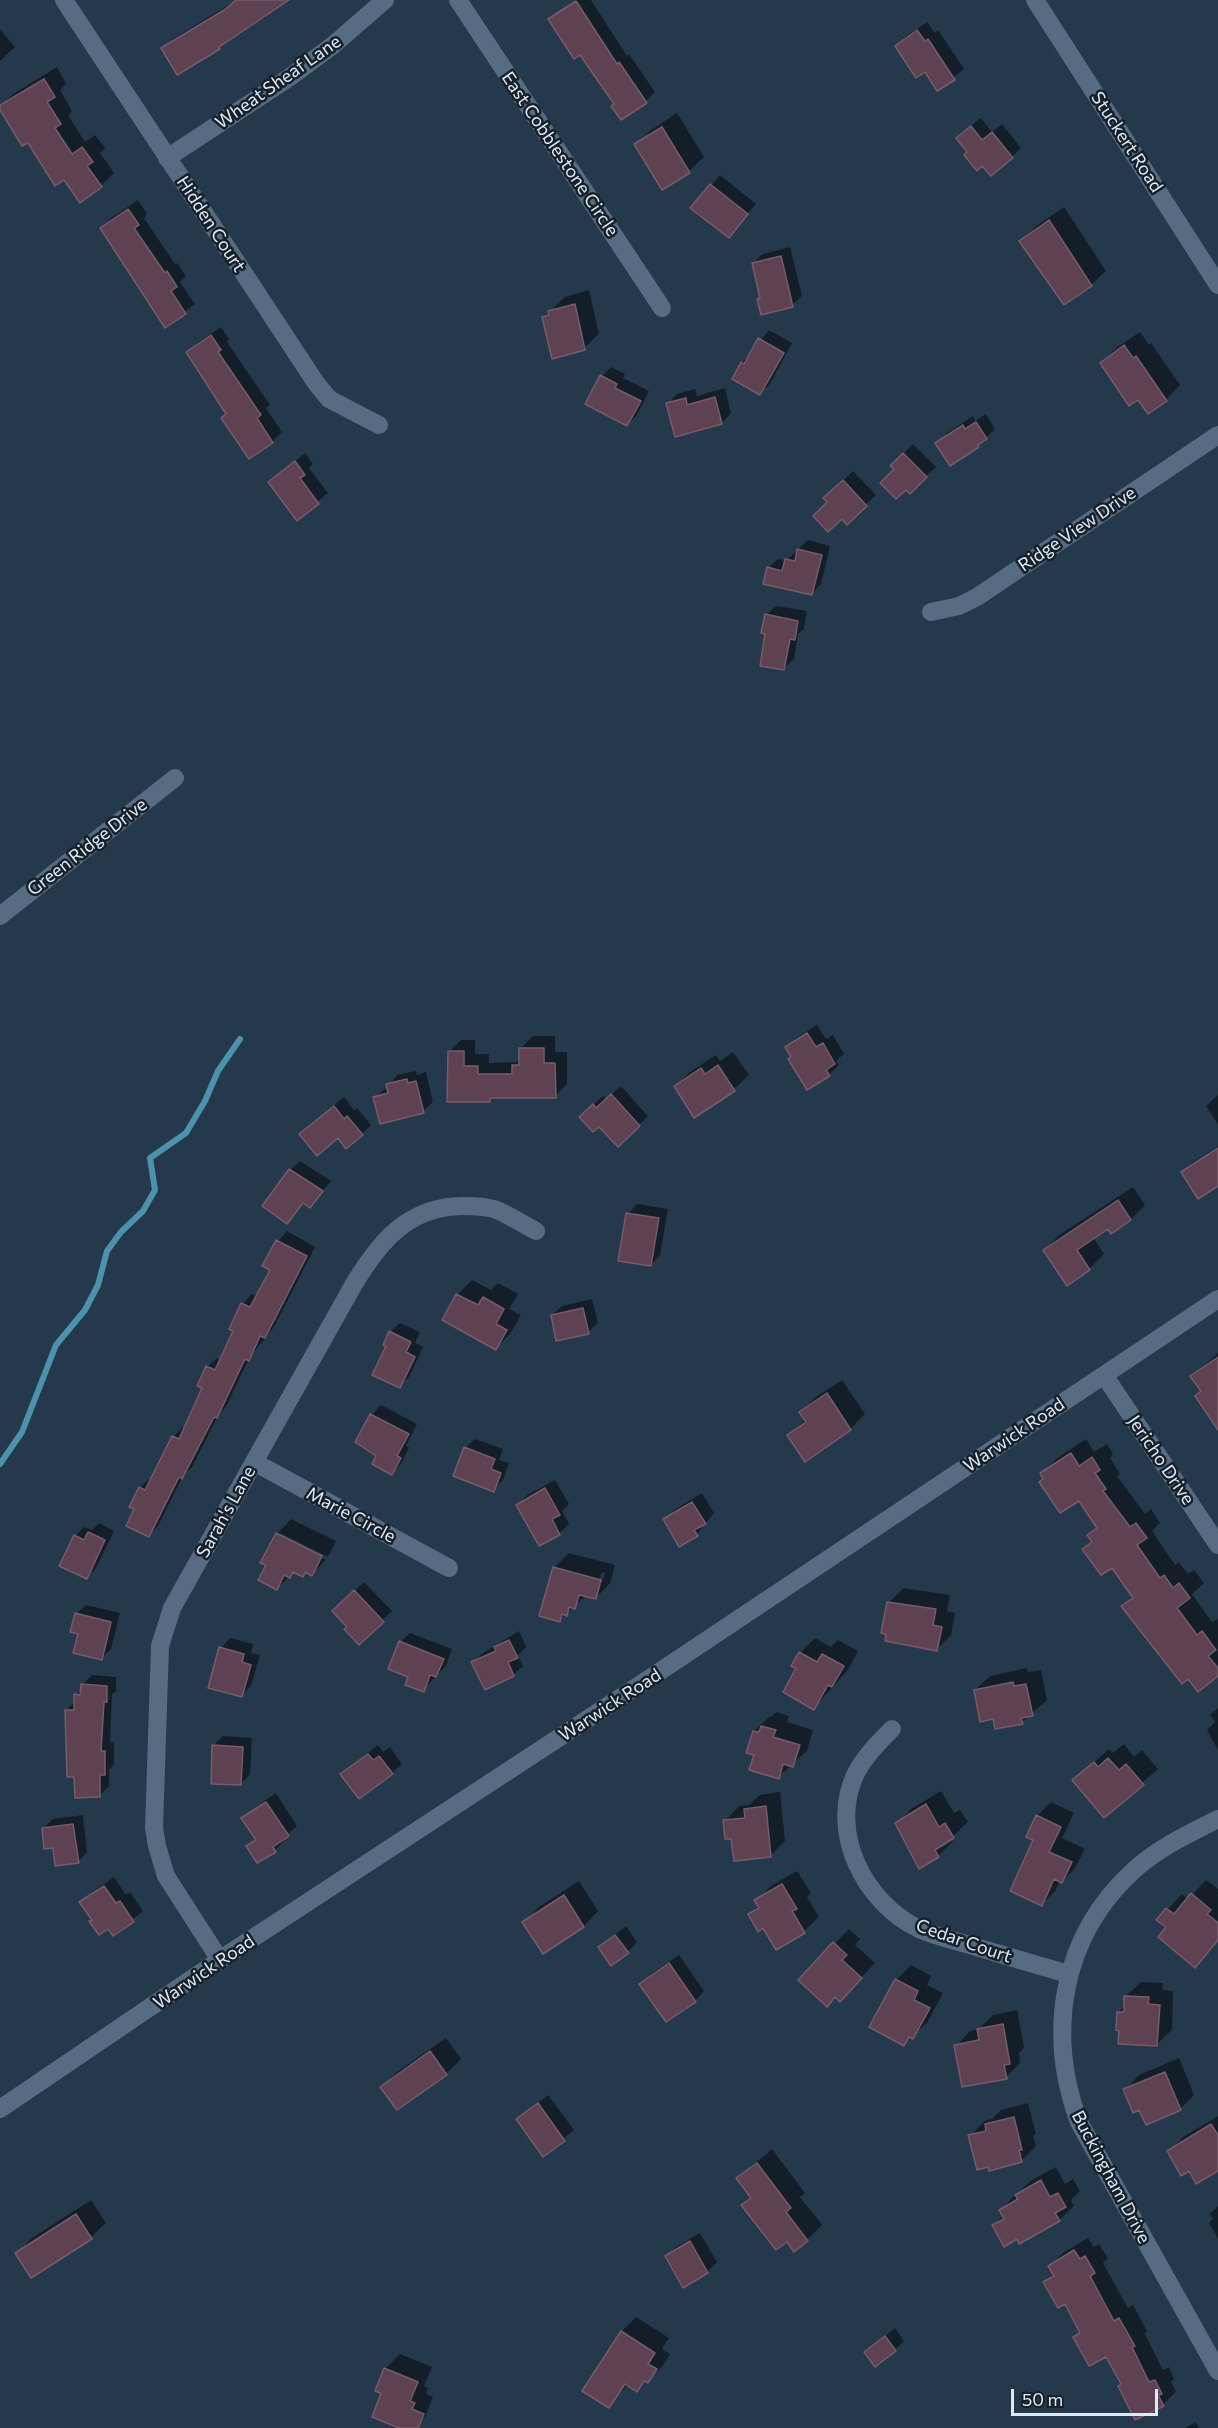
<!DOCTYPE html>
<style>
body{margin:0}
#map{position:relative;width:1218px;height:2428px;overflow:hidden;background:#25394d;font-family:Commissioner,sans-serif}
canvas{display:block}
.scale{position:absolute;left:1011px;top:2389px;width:147px;height:27px;box-sizing:border-box;border:3px solid #deeaf7;border-top:0;padding-left:8px;font-size:18px;line-height:21px;white-space:nowrap;color:#deeaf7;-webkit-text-stroke:4px #171f29;paint-order:stroke}
</style>
<div id="map">
<canvas width="1218" height="2428"></canvas>
<div class="scale">50 m</div>
</div>
<script>
const c = document.querySelector('canvas').getContext('2d');
c.lineJoin = 'round';
function fillPath(path, color) { c.fillStyle = color; c.fill(path, 'evenodd'); }
function strokePath(path, color, width, dash) { c.strokeStyle = color; c.lineWidth = width; c.lineCap = dash ? 'butt' : 'round'; c.setLineDash(dash || []); c.stroke(path); }
function drawText(font, color, halo, rows, align = 'center') {
  c.font = font + ' Commissioner,sans-serif'; c.lineWidth = 5; c.setLineDash([]); c.textBaseline = 'middle'; c.strokeStyle = halo; c.fillStyle = color; for (const [text, x, y, turn = 0] of rows) {
    c.save(); c.translate(x, y); c.rotate((+turn || 0) * Math.PI / 180); c.textAlign = isNaN(turn) ? turn : align; if (halo) c.strokeText(text, 0, 0); c.fillText(text, 0, 0); c.restore();
  }
}
const shadow = new Path2D(`
 M236,0H284L229,38L219,48L163,49L173,39Z
 M575,0H591L627,56L629,54L655,92L646,101L621,118L616,104L581,53L550,19Z
 M927,22L935,33L938,30L964,69L938,89L925,70L897,46L906,36Z
 M0,29L15,47L0,61Z
 M57,67L66,84L60,90L72,111L68,115L85,142L95,135L105,148L100,153L114,173L101,186L65,178L28,141L0,107L13,94Z
 M677,113L704,157L689,171L662,188L636,145L651,130Z
 M981,118L992,132L1002,124L1021,148L1012,157L969,152L967,129Z
 M720,175L756,204L729,236L693,207Z
 M138,200L147,214L144,218L175,264L177,263L186,276L180,282L195,304L166,326L102,228L111,218Z
 M1064,207L1106,271L1091,285L1021,241L1036,226Z
 M790,247L802,296L792,305L762,297L753,263L763,254Z
 M589,290L599,334L584,348L543,318L565,297Z
 M221,327L229,339L227,342L270,405L266,408L282,432L272,442L249,457L227,414L188,352L197,343Z
 M769,330L792,343L770,384L760,393L742,363Z
 M1140,332L1149,345L1151,343L1180,385L1166,400L1138,398L1101,363L1116,348Z
 M611,367L625,374L623,378L649,391L637,415L627,424L602,376Z
 M725,388L731,413L722,423L676,435L668,404L677,394L695,389L697,396Z
 M986,414L995,429L978,446L937,443L947,433L973,416L975,421Z
 M913,444L936,467L910,492L892,465Z
 M305,453L313,464L309,468L328,493L297,519L270,482Z
 M853,471L876,495L847,522L825,498Z
 M808,540L830,546L821,584L812,593L768,568L778,559L786,561Z
 M776,606L807,611L804,629L798,634L794,659L784,668L767,632L766,615Z
 M817,1025L826,1039L833,1035L844,1054L836,1061L839,1065L829,1075L793,1056L787,1047L796,1038Z
 M533,1036H555V1052H567V1084L555,1096L493,1097L489,1100L449,1052L461,1040H475V1054H489V1063L517,1062L521,1059V1048Z
 M733,1052L749,1075L734,1089L695,1116L675,1086L690,1072L716,1055L720,1061Z
 M416,1071L417,1075L426,1072L433,1102L423,1111L375,1097L388,1087L397,1075Z
 M621,1086L648,1116L639,1125L591,1107L603,1096L606,1099Z
 M1218,1095V1124L1206,1106Z
 M344,1097L354,1110L357,1108L371,1125L362,1134L338,1136L311,1125Z
 M1218,1146V1184L1183,1172L1192,1163Z
 M300,1161L331,1181L310,1206L304,1202L287,1222L290,1170Z
 M1133,1187L1145,1205L1131,1219L1112,1231L1109,1227L1093,1237L1104,1254L1089,1269L1067,1284L1045,1250L1059,1235Z
 M637,1204L668,1209L660,1255L651,1265L628,1214Z
 M287,1231L315,1247L274,1327L249,1358L226,1407L219,1414L192,1467L183,1476L158,1526L149,1535L136,1508L140,1488L149,1479L152,1480L173,1437L183,1427L186,1429L204,1388L207,1367L217,1358L221,1360L235,1330L231,1328L242,1304L252,1294L257,1297L272,1269L278,1241Z
 M472,1280L491,1290L498,1283L518,1294L509,1309L521,1315L510,1334L496,1348L444,1319L458,1294Z
 M592,1299L598,1323L588,1332L552,1315L562,1306Z
 M400,1323L420,1332L415,1343L423,1347L409,1377L399,1386L387,1346L390,1332Z
 M1218,1353V1409L1192,1376Z
 M842,1380L865,1414L850,1429L805,1460L789,1435L806,1419L801,1412L816,1397Z
 M381,1405L417,1424L406,1446L409,1448L401,1464L392,1473L378,1455L372,1415Z
 M475,1439L503,1449L499,1460L509,1463L503,1480L493,1490L465,1448Z
 M1086,1439L1094,1452L1107,1444L1113,1454L1110,1458L1120,1474L1117,1476L1145,1514L1151,1509L1160,1523L1152,1531L1175,1565L1179,1562L1188,1574L1194,1570L1204,1583L1192,1594L1212,1622L1218,1619V1674L1123,1606L1133,1596L1112,1566L1084,1549L1093,1540L1089,1536L1098,1527L1079,1499L1045,1478L1042,1473L1056,1459Z
 M555,1480L569,1504L562,1511L569,1524L559,1533L518,1505L527,1495Z
 M702,1493L714,1513L697,1534L680,1545L665,1520L674,1510Z
 M291,1519L336,1541L328,1557L280,1533V1537L326,1560L312,1574L306,1571L302,1575L295,1571L277,1588L268,1565L277,1534Z
 M99,1523L114,1531L96,1568L87,1577L75,1536L84,1527L92,1530Z
 M569,1553L615,1565L610,1583L596,1598L587,1595L559,1620L554,1568ZM602,1572L605,1573L602,1582H599Z
 M364,1582L392,1611L359,1643L349,1627L334,1611Z
 M903,1588L950,1595L947,1611L955,1613L951,1635L936,1650L889,1603Z
 M86,1605L120,1613L111,1649L102,1658L80,1633L76,1614Z
 M519,1631L526,1647L518,1655L523,1666L513,1675L473,1662L483,1653Z
 M410,1633L452,1649L446,1666L423,1690L410,1676L400,1642Z
 M230,1638L253,1644L251,1653L260,1655L251,1686L241,1696L221,1648Z
 M815,1638L831,1647L838,1640L858,1651L847,1671L814,1708L800,1653Z
 M1027,1668L1028,1672L1041,1670L1047,1700L1022,1722L994,1718L975,1690L990,1676Z
 M92,1675L116,1677V1691L112,1694L110,1742H114V1764L109,1770V1786L99,1796L76,1776L66,1711L75,1701L76,1695L82,1689V1685Z
 M1218,1708V1750L1207,1730L1215,1722L1210,1715Z
 M777,1712L789,1716L787,1722L813,1730L807,1751L778,1777L756,1754L754,1731L769,1717H771Z
 M223,1736L252,1738L250,1774L241,1784L213,1746Z
 M1124,1744L1134,1757L1142,1750L1158,1769L1104,1816L1074,1780L1109,1749L1113,1753Z
 M378,1745L383,1752L390,1747L402,1764L392,1773L342,1774Z
 M941,1791L954,1813L960,1810L968,1822L951,1838L953,1841L938,1856L896,1824L911,1809Z
 M780,1792L785,1841L771,1855L732,1837L725,1821L739,1806L749,1805L760,1795Z
 M276,1793L297,1826L283,1838L284,1841L275,1850L248,1847L256,1838L243,1818L253,1809Z
 M1051,1802L1074,1813L1062,1838L1085,1849L1075,1868L1062,1882L1060,1880L1055,1891L1042,1904L1035,1840L1028,1836L1038,1815Z
 M83,1815L87,1852L78,1862L43,1828L53,1819Z
 M797,1871L811,1893L807,1897L819,1917L804,1931L764,1926L749,1915L759,1905L756,1901L771,1886Z
 M114,1877L126,1895L130,1892L143,1911L114,1934L109,1927L93,1919L81,1902L91,1893Z
 M1206,1880L1218,1889V1941L1195,1966L1168,1927L1159,1919L1182,1894L1188,1899Z
 M579,1881L598,1911L584,1926L543,1952L524,1922L539,1907Z
 M626,1926L637,1942L628,1952L600,1947Z
 M849,1929L860,1939L855,1945L875,1963L854,1985L836,1996L800,1980Z
 M679,1955L704,1991L695,2001L641,1984L651,1974Z
 M911,1965L931,1976L927,1985L943,1993L927,2023L904,2044L896,1980Z
 M1141,1982L1163,1983L1162,1990L1173,1991L1172,2030L1157,2044L1118,2013L1125,2005L1126,1996Z
 M1017,2010L1024,2048L1019,2053L1020,2063L1006,2077L956,2046L970,2031L979,2029L993,2015Z
 M446,2038L461,2059L446,2074L382,2087L397,2072Z
 M1179,2058L1194,2095L1180,2109L1140,2108L1125,2090L1139,2075Z
 M548,2095L574,2130L543,2155L518,2119Z
 M1028,2103L1036,2134L1033,2136L1036,2146L1021,2161L970,2136L985,2121L992,2119L1001,2110Z
 M1218,2116V2169L1169,2151L1183,2137Z
 M772,2149L805,2193L800,2197L822,2225L807,2240H787L743,2205L752,2197L738,2178Z
 M1056,2167L1065,2184L1073,2179L1080,2191L1071,2200L1074,2206L1059,2220L1017,2237L994,2225L1004,2215L1001,2210L1015,2195L1032,2180Z
 M91,2200L106,2223L91,2237L31,2276L17,2253L32,2238Z
 M1218,2206V2239L1209,2223L1213,2219L1210,2214Z
 M700,2233L717,2262L707,2272L684,2286L666,2256L676,2247Z
 M1088,2238L1094,2247L1099,2244L1108,2258L1103,2263L1128,2308L1133,2305L1147,2331L1145,2334L1163,2370L1169,2367L1174,2379L1171,2382L1176,2391L1163,2405L1123,2383L1107,2355L1075,2338L1081,2331L1065,2302L1045,2283L1054,2273L1050,2266L1063,2253Z
 M636,2317L669,2338L662,2349L670,2354L662,2367L647,2381L636,2390L628,2384L609,2406L622,2331Z
 M895,2328L904,2341L895,2350L866,2352Z
 M400,2354L432,2367L424,2386L428,2388L426,2394L433,2397L425,2417L414,2428H403L383,2392L385,2369Z
 M1196,2422L1199,2428H1185Z`);
const stream = new Path2D(`
 M0,1464L22,1432L56,1345L85,1310L98,1285L107,1251L121,1232L143,1211L155,1190L150,1158L186,1133L205,1101L218,1071L240,1039`);
const building = new Path2D(`
 M236,0H289L219,47L220,49L177,75L161,48L224,10Z
 M576,1L617,64L619,62L647,103L621,120L611,106L614,104L580,55L574,59L548,19Z
 M917,30L925,41L928,39L955,80L937,91L925,72L916,78L895,46Z
 M44,79L55,97L47,102L61,124L55,128L72,154L82,147L93,162L87,166L102,187L80,203L64,180L55,186L28,143L22,146L0,110V105Z
 M971,126L982,140L992,132L1013,158L991,176L982,166L977,171L964,155L967,152L956,138Z
 M662,127L690,173L662,190L634,144Z
 M710,184L748,214L729,238L690,208Z
 M128,209L139,225L134,228L165,273L167,271L177,287L171,291L186,314L165,328L100,228Z
 M1049,220L1092,286L1064,305L1019,241Z
 M781,256L793,307L761,315L757,299L760,298L752,263Z
 M575,304L585,350L552,359L542,317L549,315L548,311Z
 M211,335L221,350L218,352L261,415L257,418L273,443L249,459L221,418L226,414L186,352Z
 M758,338L784,353L760,395L732,379L741,362L744,364Z
 M1124,345L1133,358L1136,356L1167,401L1148,414L1138,400L1129,406L1100,363Z
 M600,375L617,384L615,388L641,401L627,426L585,404Z
 M715,397L722,424L675,437L666,403L686,398L687,405Z
 M976,422L987,439L978,445L979,447L950,466L935,443L963,425L965,429Z
 M903,453L927,477L910,494L906,490L896,499L880,483L894,469L890,466Z
 M295,461L305,475L300,478L319,504L297,521L268,482Z
 M843,480L867,506L847,525L842,519L828,532L813,516L827,502L823,498Z
 M797,549L822,555L812,595L763,584L767,567L782,571L785,559L795,561Z
 M765,614L798,621L795,640L790,639L784,670L760,666L765,634L761,633Z
 M807,1033L816,1047L823,1043L835,1064L826,1070L830,1076L807,1090L788,1059L791,1057L785,1047Z
 M519,1048H544V1063H555L556,1098H490V1102H447L448,1051H464V1066H478V1074H512V1065H519Z
 M718,1065L735,1091L694,1118L674,1086L701,1068L705,1074Z
 M407,1079L408,1083L416,1081L424,1113L380,1124L373,1097L388,1093L386,1084Z
 M611,1094L640,1126L618,1147L599,1127L593,1132L579,1117L593,1104L596,1108Z
 M334,1106L344,1119L347,1116L363,1135L346,1149L338,1138L317,1156L299,1134Z
 M1218,1148V1186L1198,1199L1181,1172Z
 M289,1169L323,1191L310,1208L303,1203L287,1224L262,1206Z
 M1118,1200L1131,1220L1111,1234L1108,1229L1077,1250L1090,1270L1067,1286L1043,1250Z
 M626,1213L659,1218L651,1266L618,1261Z
 M276,1240L307,1256L265,1338L260,1336L249,1361L245,1359L217,1418L214,1417L182,1479L179,1477L149,1537L126,1526L134,1509L129,1507L139,1487L145,1490L172,1436L179,1439L202,1388L197,1386L206,1366L215,1370L233,1331L229,1329L241,1303L250,1307L270,1270L262,1266Z
 M456,1294L478,1305L483,1297L504,1309L496,1324L507,1330L496,1350L442,1320Z
 M583,1308L589,1334L556,1341L551,1315Z
 M389,1331L411,1342L406,1352L415,1357L400,1388L372,1375L386,1346L383,1345Z
 M1218,1357V1430L1195,1396L1201,1391L1190,1376Z
 M827,1393L851,1430L805,1462L787,1435L806,1422L799,1412Z
 M370,1414L409,1434L397,1456L401,1458L392,1475L372,1464L376,1456L355,1442Z
 M464,1447L495,1459L491,1469L501,1473L494,1492L453,1476Z
 M1071,1453L1079,1466L1092,1457L1100,1470L1095,1473L1106,1489L1103,1491L1130,1527L1136,1523L1147,1538L1137,1545L1160,1578L1164,1575L1173,1588L1179,1583L1190,1598L1177,1608L1197,1635L1202,1631L1216,1650L1208,1656L1218,1668V1676L1198,1692L1188,1679L1182,1684L1121,1606L1133,1598L1112,1568L1101,1575L1082,1549L1092,1542L1087,1535L1097,1528L1079,1501L1060,1513L1039,1482L1043,1479L1040,1473Z
 M545,1488L560,1515L552,1519L560,1535L539,1546L516,1505Z
 M692,1502L706,1524L694,1530L698,1536L679,1547L663,1519Z
 M88,1532L105,1540L87,1579L59,1566L74,1535L84,1540Z
 M276,1533L322,1556L312,1576L305,1572L303,1577L293,1572L290,1578L284,1575L277,1590L258,1580L266,1565L260,1563Z
 M553,1567L601,1580L596,1599L579,1595L575,1609L569,1607L567,1616L562,1614L560,1622L539,1616Z
 M354,1590L384,1622L359,1645L344,1629L347,1627L332,1611Z
 M887,1602L936,1609L933,1625L942,1627L937,1651L885,1641L886,1634L881,1633Z
 M75,1613L111,1622L102,1660L73,1653L78,1634L70,1632Z
 M509,1640L518,1658L508,1662L514,1676L485,1690L471,1662L496,1651L494,1647Z
 M399,1641L444,1659L436,1677L430,1675L424,1692L405,1685L408,1677L388,1669Z
 M219,1647L244,1654L242,1662L251,1665L242,1697L208,1688Z
 M799,1652L817,1662L822,1654L844,1666L832,1687L828,1685L814,1710L783,1692L796,1668L791,1666Z
 M1013,1682L1014,1686L1026,1684L1033,1716L1021,1718L1023,1724L995,1729L993,1719L980,1722L974,1690Z
 M81,1684L107,1686V1702H104L101,1751H105V1775H100V1797L75,1798L74,1777H67L65,1710H74V1694L80,1695Z
 M761,1726L776,1730L773,1737L800,1745L793,1767L783,1764L779,1779L749,1770L754,1755L746,1753L753,1731L759,1732Z
 M212,1745L243,1747L241,1785L211,1784Z
 M368,1754L373,1760L379,1756L393,1774L359,1799L340,1774Z
 M1108,1758L1119,1770L1126,1764L1144,1785L1104,1818L1072,1780L1094,1762L1098,1767Z
 M266,1802L289,1836L273,1847L276,1852L257,1863L246,1846L256,1840L241,1818Z
 M926,1804L939,1827L945,1823L954,1838L935,1850L939,1857L919,1869L895,1823Z
 M766,1806L771,1857L734,1861L731,1839H725L723,1820L745,1818L744,1809Z
 M1036,1815L1061,1827L1049,1852L1072,1862L1062,1883L1054,1879L1042,1906L1010,1891L1033,1840L1026,1837Z
 M73,1824L79,1863L55,1866L53,1848L44,1849L42,1828Z
 M782,1884L797,1909L792,1911L805,1933L776,1950L763,1928L758,1932L748,1914L759,1908L754,1900Z
 M104,1886L116,1903L120,1901L134,1922L113,1936L108,1929L99,1935L89,1921L92,1920L79,1902Z
 M1191,1893L1211,1910L1207,1914L1218,1923V1940L1195,1968L1158,1937L1166,1927L1156,1920L1166,1908L1174,1914Z
 M564,1895L584,1927L543,1954L522,1922Z
 M615,1935L629,1953L611,1966L598,1947Z
 M833,1942L847,1955L842,1960L862,1978L840,2002L835,1997L827,2007L798,1980Z
 M669,1963L696,2002L666,2022L639,1984Z
 M895,1979L918,1991L914,2000L930,2008L913,2039L909,2037L904,2046L869,2027Z
 M1124,1996L1149,1997L1148,2004L1160,2005L1157,2046L1118,2044L1119,2031L1116,2030L1117,2012H1124Z
 M1003,2024L1010,2064L1004,2065L1007,2079L962,2087L954,2045L979,2040L977,2029Z
 M430,2051L447,2075L397,2110L380,2087Z
 M1165,2072L1181,2110L1146,2125L1139,2110L1133,2113L1123,2089Z
 M538,2103L565,2141L543,2157L516,2119Z
 M1014,2117L1022,2150H1019L1022,2162L989,2171L988,2167L977,2170L968,2135L986,2131L985,2124Z
 M1211,2124L1218,2135V2171L1196,2184L1189,2171L1181,2176L1167,2151Z
 M757,2163L791,2208L786,2212L808,2241L794,2252L787,2242L776,2250L741,2205L751,2198L736,2178Z
 M1041,2180L1050,2197L1058,2193L1066,2207L1055,2213L1060,2221L1019,2244L1017,2239L1004,2247L992,2225L1004,2219L999,2210L1018,2199L1015,2195Z
 M76,2214L92,2239L31,2278L15,2253Z
 M690,2241L708,2273L683,2288L665,2256Z
 M1074,2250L1080,2259L1085,2256L1095,2273L1090,2276L1114,2321L1119,2318L1135,2346L1132,2347L1149,2382L1155,2380L1162,2394L1158,2395L1164,2406L1135,2420L1118,2386L1121,2384L1106,2357L1089,2366L1073,2337L1080,2333L1065,2304L1058,2308L1043,2282L1054,2276L1048,2266Z
 M621,2331L655,2353L648,2364L657,2369L648,2383L644,2381L637,2392L625,2384L609,2408L582,2391Z
 M885,2336L896,2351L875,2367L864,2352Z
 M384,2368L418,2382L410,2401L415,2403L412,2409L424,2414L418,2428H399L372,2417L381,2393L375,2391Z`);
const minor = new Path2D(`
 M64,0L316,383L329,399L379,425
 M458,0L662,308
 M1035,0L1218,285
 M167,158L290,77L332,46L385,0
 M931,612L959,606L977,597L1218,435
 M0,916L175,778
 M1104,1375L1218,1545
 M254,1462L449,1568
 M892,1729C878,1743 864,1757 855,1775C829,1833 864,1902 919,1929C937,1937 957,1941 976,1947C1007,1956 1037,1965 1068,1974
 M1218,1819C1188,1834 1158,1848 1133,1871C1061,1937 1046,2033 1079,2122L1218,2371
 M220,1960L166,1876L157,1846L154,1828L160,1646L172,1608L354,1284C380,1241 408,1207 462,1206C472,1206 484,1206 494,1209C508,1214 522,1224 536,1231
 M0,2109L227,1955L644,1682L1218,1299`);
const streetNames = [
 ["Wheat Sheaf Lane",278,82,-35],
 ["Stuckert Road",1127,142,57],
 ["East Cobblestone Circle",560,154,56],
 ["Hidden Court",211,224,57],
 ["Ridge View Drive",1077,529,-34],
 ["Green Ridge Drive",87,847,-38],
 ["Warwick Road",1014,1435,-34],
 ["Jericho Drive",1161,1460,56],
 ["Sarah's Lane",226,1512,-61],
 ["Marie Circle",351,1515,28],
 ["Warwick Road",610,1705,-33],
 ["Cedar Court",964,1941,19],
 ["Warwick Road",204,1972,-34],
 ["Buckingham Drive",1111,2177,62]
];
fillPath(shadow, '#0007');
strokePath(stream, '#4d92ab', 6);
fillPath(building, '#5e4251');
strokePath(building, '#785b6b', 1.5);
strokePath(minor, '#576c83', 18);
drawText('18px', '#deeaf7', '#171f29', streetNames);
</script>
